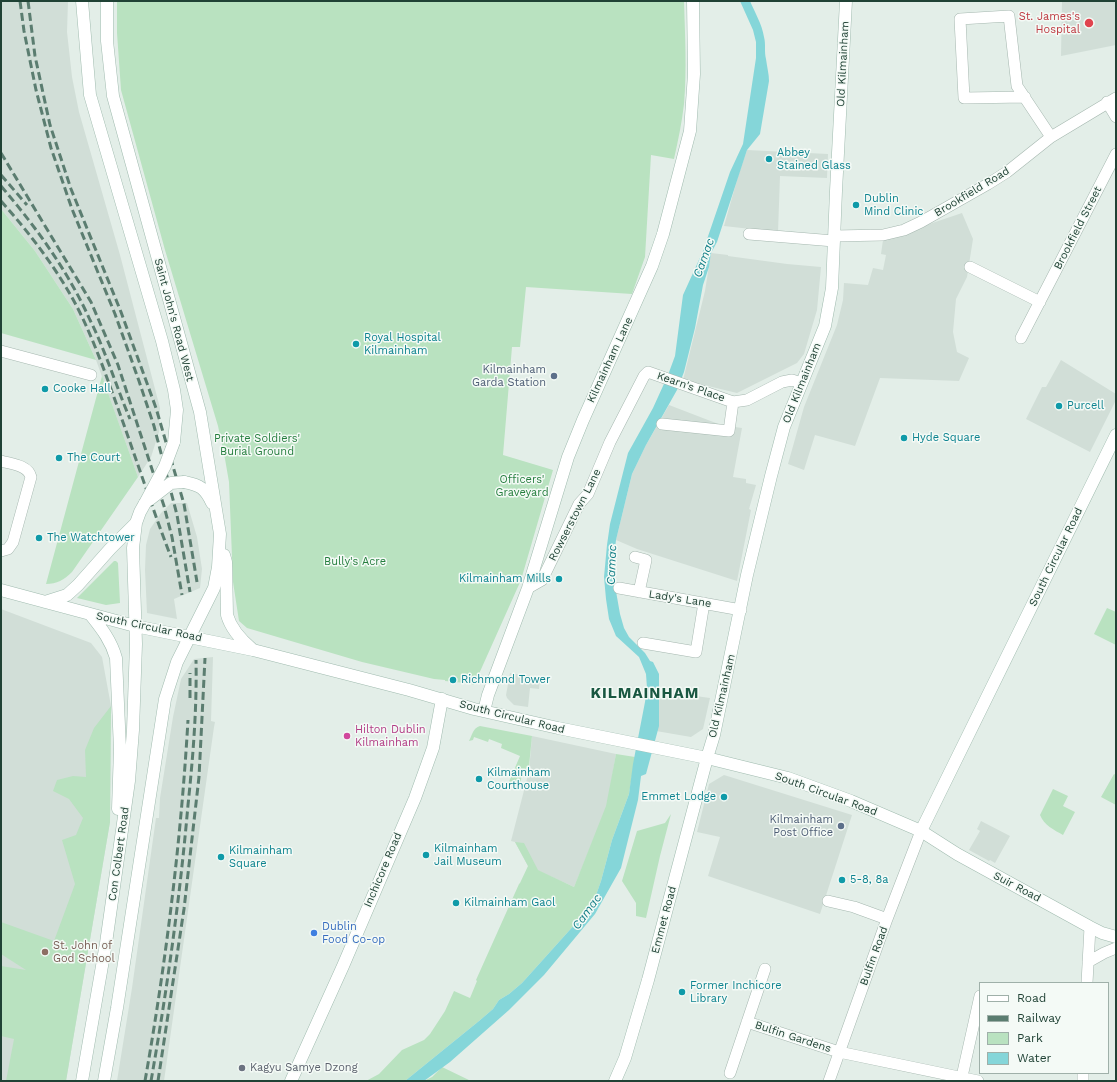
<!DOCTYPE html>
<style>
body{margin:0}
#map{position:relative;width:1117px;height:1082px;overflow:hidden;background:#e3eee8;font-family:"Work Sans",sans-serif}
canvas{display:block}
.frame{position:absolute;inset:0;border:2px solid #204235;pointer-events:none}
.legend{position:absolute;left:979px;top:982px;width:130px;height:92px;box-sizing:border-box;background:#f4faf6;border:1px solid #9fb0a9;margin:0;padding:5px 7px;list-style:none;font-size:12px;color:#204235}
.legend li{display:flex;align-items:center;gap:8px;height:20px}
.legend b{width:20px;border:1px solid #9fb0a9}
</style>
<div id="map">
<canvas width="1117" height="1082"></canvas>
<div class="frame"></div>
<ul class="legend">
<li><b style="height:5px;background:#fff"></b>Road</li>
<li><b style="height:5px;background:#5b7d70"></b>Railway</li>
<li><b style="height:11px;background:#b9e2c0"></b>Park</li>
<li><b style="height:11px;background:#85d6d9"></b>Water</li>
</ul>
</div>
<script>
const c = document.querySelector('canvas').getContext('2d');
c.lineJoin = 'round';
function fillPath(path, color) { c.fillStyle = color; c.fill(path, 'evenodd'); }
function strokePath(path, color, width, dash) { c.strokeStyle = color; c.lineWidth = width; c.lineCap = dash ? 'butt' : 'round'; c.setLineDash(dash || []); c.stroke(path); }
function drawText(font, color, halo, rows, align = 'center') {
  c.font = font + ' "Work Sans",sans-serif'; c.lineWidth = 3; c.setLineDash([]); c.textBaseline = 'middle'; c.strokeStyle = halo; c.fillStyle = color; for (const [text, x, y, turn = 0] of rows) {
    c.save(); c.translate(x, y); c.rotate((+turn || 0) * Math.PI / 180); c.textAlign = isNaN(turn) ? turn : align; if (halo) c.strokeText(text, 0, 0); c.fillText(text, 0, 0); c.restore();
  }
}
const built = new Path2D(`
 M1,1H68L67,32L72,77L79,112L120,255L160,408L159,432L151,457L138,477L96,360L73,309L35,251L1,209Z
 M1062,1H1116V45L1061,56Z
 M747,150L828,154L827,178L780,176L778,232L724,226L739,173Z
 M962,213L973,239L967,277L956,299L953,332L957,352L969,358L959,381L880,378L855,446L815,435L804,470L788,464L804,407L837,325L843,300L844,283L868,285L873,268L883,270L886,255L881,254L883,240L888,238Z
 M711,253L728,255V256L787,264L821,267L817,310L804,354L797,363L737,393L683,380L705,291Z
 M1061,360L1116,394V400L1090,452L1026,419L1042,387H1046Z
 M669,405L721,425L742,428L733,477L746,479V483L756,485L749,509L751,510L737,581L637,549L616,540L632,474L646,445Z
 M171,503H187L197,537L202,569L200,588L174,599L177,619L147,613L145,570L146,545L150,529L161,513Z
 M1,609L91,643L102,657L111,706L110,822L66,1081H1Z
 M213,657L211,721L215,722L214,727L164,1081H117L132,988L156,818H159L160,798L173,717L181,679L194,659Z
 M510,673L540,677L539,689L530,688L528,707L514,705L507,698L506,695Z
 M660,691L710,698L703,729L691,737L656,731Z
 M532,736L616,754L607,807L574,887L528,866L515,842L511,841L529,771Z
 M724,775L852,815L820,914L708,876L720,837L697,832L709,784Z
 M981,821L1010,836L995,863L990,860L989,861L969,850L980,831L977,829Z`);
const green = new Path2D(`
 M117,1H684C685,35 687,70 684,104C682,122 678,141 674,159L651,155L645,257L632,294L526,287L520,347H512L503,455L553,470L521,580L474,685L466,682L465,683L445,681V680L434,679L362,662L247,628L239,621L233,582L229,482L225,459L218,426L165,250L121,90L117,33Z
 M1,209L35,251L73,309L96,360L1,333Z
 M102,376L138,477L72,572C64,580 57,584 46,584Z
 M114,561H116L118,563L120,603L106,605L77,598Z
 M1107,608L1116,612V645L1094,634Z
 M111,706L110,822L66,1081H6L14,1039L1,1036V966L26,970L1,954V922L54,941L75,884L62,840L76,835L83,818L69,799L53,791L57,780L73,776L86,777L85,750L94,728Z
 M480,726L532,736L529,766L522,772L520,787L508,784L520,756L501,748L502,744L489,739L488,742L474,737L473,740L469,741C472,735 473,728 480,726Z
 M616,754L635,757L629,794L612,840L601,881L595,898L576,923L522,983L509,994L499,1000L493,1009L479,1021L405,1081H366L379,1074L402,1050L424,1040L430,1034L445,1011L454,991L470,998L477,981L476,980L519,884L520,883L528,866L515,842L524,843L538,870L574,887L606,806Z
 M1114,774L1116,775V805L1101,797Z
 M1053,789L1068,796L1063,806L1075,812L1063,835C1054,830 1044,825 1040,815Z
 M671,814L660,856L646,918L636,916V903L622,881L637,831L665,823Z
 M442,1067L471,1081H424L432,1077Z`);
const water = new Path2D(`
 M740,1H750C755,13 762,24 764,37C766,44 764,52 766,59C767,67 769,74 769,81L760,134L747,150L717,242L711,253L709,267L703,285L695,328L684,372L677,390L646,445L632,474L616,540L613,566L614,580L620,614L624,628L629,637L645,653L650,661L653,662L659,674V726L646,774L641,776L638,800L621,868L595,914L544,975L509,1010L450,1062L424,1081H405L479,1021L493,1009L499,1000L509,994L522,983L576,923L595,898L601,881L612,840L629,794L633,764L645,702L647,688L646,674L639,657L616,636L609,619L606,599L604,577L607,545L610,524L628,453L653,408L668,375L675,356L683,295L703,251L730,172L743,144L756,58V42L753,30Z`);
const street = new Path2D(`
 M1025,97L964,98L960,19L1009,16L1017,86L1051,137
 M1107,102L1116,117
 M749,234L834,241
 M835,236L883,235L904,230L921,222L988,184L1007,172L1051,137L1116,98
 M970,267L1040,302
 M1021,338L1116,154
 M1,351L91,375
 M662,424L729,431L733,402
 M1,461C11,464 28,465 31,477L13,542L8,549L1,551
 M635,557L646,560L639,592
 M528,588L542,580L579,504L588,494L610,442L644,376L648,372L733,402L747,400L782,382L792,380L801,383
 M619,588L741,610
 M643,643L696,652L704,603
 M828,901L854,907L887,919
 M1088,962L1104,953L1116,948
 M1087,983L1090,927
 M747,1022L839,1052L978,1081
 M730,1073L765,969
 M829,1081L887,919L921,831
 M961,1081L980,996
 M1083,1081V1073`);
const secondary = new Path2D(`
 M82,1L90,95L162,341L174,390L177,410L174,442
 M184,482C200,485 205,488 212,503
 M224,555L226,562L227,615C231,629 240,639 252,649
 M1,590L135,626L253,650L409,690L474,709L558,728L707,758L788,778L851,801L921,831L957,854L1090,927L1102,933L1116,937
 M45,602L67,595L78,585L110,549L136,523
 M90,614C101,628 111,640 116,658L120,749L118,809
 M484,711L488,695L528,588L568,457L583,420L652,266L663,234L690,131L694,74L693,1
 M921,831L1116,435
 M82,1081L106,943L129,781L133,730L136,644L133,548L136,523L140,512L145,503
 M104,1081L117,1008L165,699L177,662L214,588L218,567L220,534L200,412L113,96L107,41V1
 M291,1081L343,966L415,798L433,748L442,699
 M615,1081L625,1058L648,980L707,758L714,735L747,575L771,476L784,427L825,326L832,288L836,191L846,1`);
const rail = new Path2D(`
 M20,1L24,31L36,90L51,148L72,209L115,314L139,381L154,426L177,515L190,592
 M28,1L35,56L50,125L71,189L121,312L156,408L184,504L197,582
 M1,153L91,302L118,365L164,506L172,537L182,595
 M1,175L27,205
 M1,186C36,227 68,271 90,320C106,352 116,386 130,419
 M1,201C26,229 51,261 70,294C89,327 102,364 115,400C134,452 151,505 171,557
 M190,698V673
 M145,1081C166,962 181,841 188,720
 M151,1081C167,990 180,897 188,805C193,757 197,708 196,660
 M158,1081L184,909L199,777L205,658`);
const secondaryBridge = new Path2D(`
 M149,500L171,483L184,482
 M145,503L165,466L174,442`);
const markers = [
 [1089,23,5,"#e0444e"],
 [769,159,4,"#0f9aa8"],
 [856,205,4,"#0f9aa8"],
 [356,344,4,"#0f9aa8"],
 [554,376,4,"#5c6f8a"],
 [45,389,4,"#0f9aa8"],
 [1059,406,4,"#0f9aa8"],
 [904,438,4,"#0f9aa8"],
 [59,458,4,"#0f9aa8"],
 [39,538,4,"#0f9aa8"],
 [559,579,4,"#0f9aa8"],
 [453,680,4,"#0f9aa8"],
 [347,736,4,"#d1479c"],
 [479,779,4,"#0f9aa8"],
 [724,797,4,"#0f9aa8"],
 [841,826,4,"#5c6f8a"],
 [426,855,4,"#0f9aa8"],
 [221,857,4,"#0f9aa8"],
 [842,880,4,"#0f9aa8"],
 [456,903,4,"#0f9aa8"],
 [314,933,4,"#3f7fe0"],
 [45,952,4,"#8d6e63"],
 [682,992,4,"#0f9aa8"],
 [242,1068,4,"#6b7280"]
];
const healthNames = [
 ["St. James's",1080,17],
 ["Hospital",1080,30]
];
const streetNames = [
 ["Old Kilmainham",843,64,-87],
 ["Brookfield Road",972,192,-31],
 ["Brookfield Street",1078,228,-63],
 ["Saint John's Road West",174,320,75],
 ["Kilmainham Lane",610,360,-65],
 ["Old Kilmainham",802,383,-68],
 ["Kearn's Place",691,387,19],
 ["Rowserstown Lane",575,515,-63],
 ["South Circular Road",1056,557,-64],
 ["Lady's Lane",680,599,9],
 ["South Circular Road",149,627,12],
 ["Old Kilmainham",722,696,-77],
 ["South Circular Road",512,717,14],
 ["South Circular Road",826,794,20],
 ["Con Colbert Road",119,854,-82],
 ["Inchicore Road",383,870,-67],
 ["Suir Road",1017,887,28],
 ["Emmet Road",664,920,-75],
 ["Bulfin Road",874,956,-70],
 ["Bulfin Gardens",793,1037,18]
];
const cultureNames = [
 ["Abbey",777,153],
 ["Stained Glass",777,166],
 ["Dublin",864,199],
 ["Mind Clinic",864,212],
 ["Royal Hospital",364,338],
 ["Kilmainham",364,351],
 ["Cooke Hall",53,389],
 ["Purcell",1067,406],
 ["Hyde Square",912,438],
 ["The Court",67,458],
 ["The Watchtower",47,538],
 ["Kilmainham Mills",551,579,"right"],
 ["Richmond Tower",461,680],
 ["Kilmainham",487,773],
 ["Courthouse",487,786],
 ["Emmet Lodge",716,797,"right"],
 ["Kilmainham",434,849],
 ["Jail Museum",434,862],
 ["Kilmainham",229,851],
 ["Square",229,864],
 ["5-8, 8a",850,880],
 ["Kilmainham Gaol",464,903],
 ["Former Inchicore",690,986],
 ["Library",690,999]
];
const serviceNames = [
 ["Kilmainham",546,370],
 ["Garda Station",546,383],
 ["Kilmainham",833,820],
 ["Post Office",833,833]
];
const parkNames = [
 ["Private Soldiers'",257,439],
 ["Burial Ground",257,452],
 ["Officers'",522,480],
 ["Graveyard",522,493],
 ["Bully's Acre",355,562]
];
const hotelNames = [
 ["Hilton Dublin",355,730],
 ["Kilmainham",355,743]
];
const shopNames = [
 ["Dublin",322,927],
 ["Food Co-op",322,940]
];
const educationNames = [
 ["St. John of",53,946],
 ["God School",53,959]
];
const worshipNames = [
 ["Kagyu Samye Dzong",250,1068]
];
const waterNames = [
 ["Camac",704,258,-70],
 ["Camac",612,565,-88],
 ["Camac",587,912,-54]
];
const districtNames = [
 ["KILMAINHAM",645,694]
];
fillPath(built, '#d1ded7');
fillPath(green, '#b9e2c0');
fillPath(water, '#85d6d9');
strokePath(street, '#a5b7af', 12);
strokePath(secondary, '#a0bbaf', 13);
strokePath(street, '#fff', 11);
strokePath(secondary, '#fff', 12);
strokePath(rail, '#5b7d70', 3, [8, 4]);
strokePath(secondaryBridge, '#a0bbaf', 13, []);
strokePath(secondaryBridge, '#fff', 12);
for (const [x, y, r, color] of markers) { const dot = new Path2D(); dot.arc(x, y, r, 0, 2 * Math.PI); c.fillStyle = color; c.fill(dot); strokePath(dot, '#f4faf6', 1.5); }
drawText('11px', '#be3a42', '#f4faf6', healthNames, 'right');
drawText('11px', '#204235', '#f4faf6', streetNames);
drawText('11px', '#0d838f', '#f4faf6', cultureNames, 'left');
drawText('11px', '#4e5e75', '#f4faf6', serviceNames, 'right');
drawText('11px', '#257e3e', '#f4faf6', parkNames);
drawText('11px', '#b23c85', '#f4faf6', hotelNames, 'left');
drawText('11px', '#366cbe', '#f4faf6', shopNames, 'left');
drawText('11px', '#785e54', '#f4faf6', educationNames, 'left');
drawText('11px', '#5b616d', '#f4faf6', worshipNames, 'left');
drawText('italic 12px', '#137f86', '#f4faf6', waterNames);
c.letterSpacing = '1px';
drawText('bold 15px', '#195741', '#f4faf6', districtNames);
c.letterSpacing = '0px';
</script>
